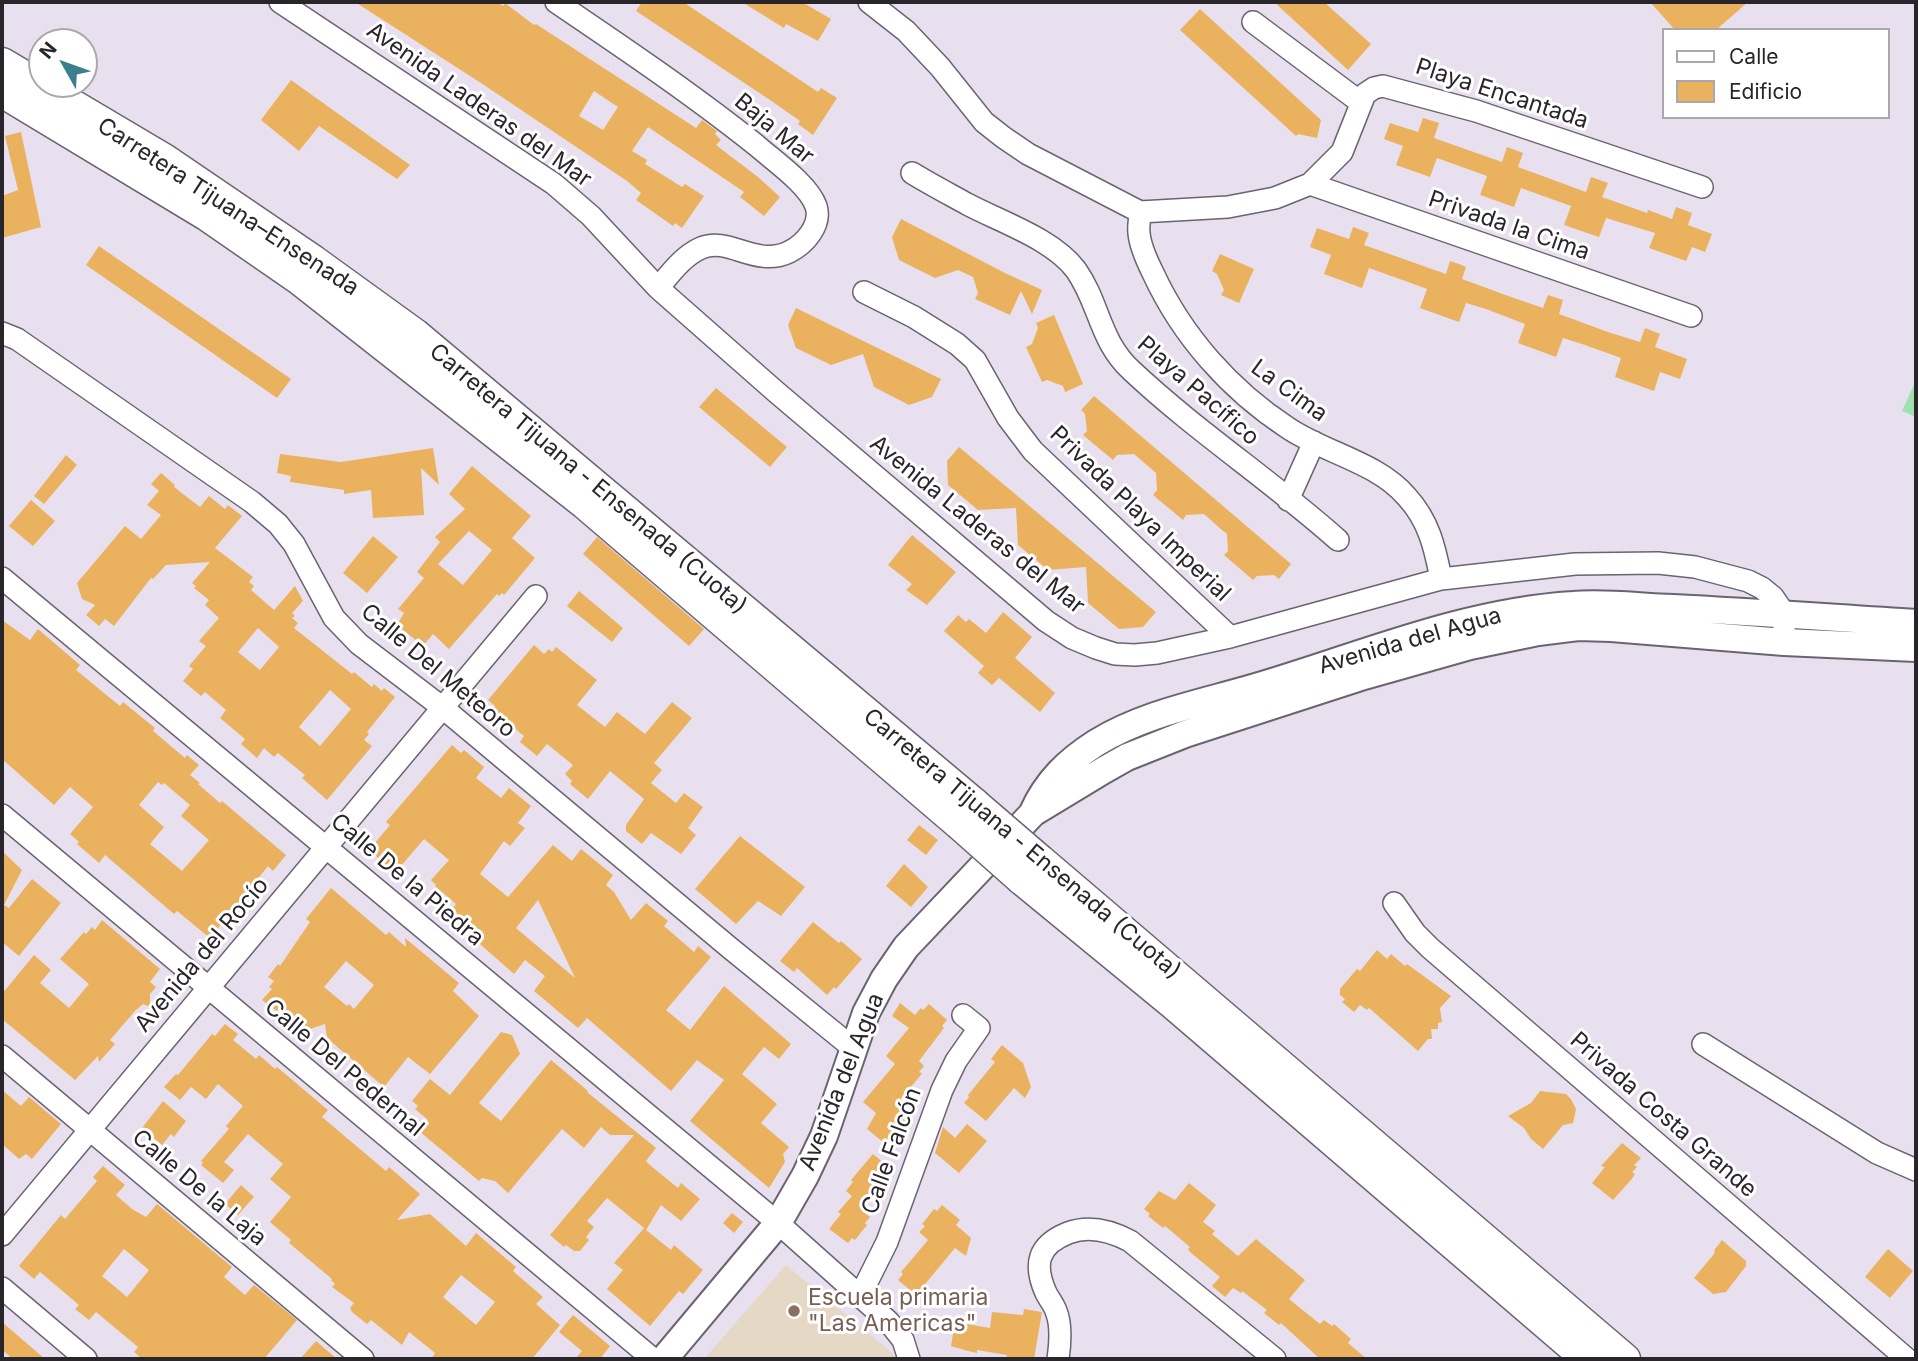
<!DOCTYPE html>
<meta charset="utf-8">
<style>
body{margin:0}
#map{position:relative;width:1918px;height:1361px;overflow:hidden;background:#e8e0ee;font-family:Inter,sans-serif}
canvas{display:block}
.frame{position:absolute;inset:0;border:4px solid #29262b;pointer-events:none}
.legend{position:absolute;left:1662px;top:28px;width:228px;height:91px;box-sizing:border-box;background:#fff;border:2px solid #a9a8aa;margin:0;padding:9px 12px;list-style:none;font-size:21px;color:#29262b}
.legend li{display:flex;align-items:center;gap:14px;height:35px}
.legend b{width:35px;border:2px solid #a9a8aa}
.north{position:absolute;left:28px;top:28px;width:70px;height:70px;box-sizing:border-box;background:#fff;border:2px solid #a9a8aa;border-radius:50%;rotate:310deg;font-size:19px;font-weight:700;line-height:28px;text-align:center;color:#29262b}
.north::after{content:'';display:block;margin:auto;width:24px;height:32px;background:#3a7f8c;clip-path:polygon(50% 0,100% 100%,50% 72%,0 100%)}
</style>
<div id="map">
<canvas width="1918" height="1361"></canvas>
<div class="frame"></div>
<ul class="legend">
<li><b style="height:9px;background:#fff"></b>Calle</li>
<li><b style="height:19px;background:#eab25f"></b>Edificio</li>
</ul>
<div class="north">N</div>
</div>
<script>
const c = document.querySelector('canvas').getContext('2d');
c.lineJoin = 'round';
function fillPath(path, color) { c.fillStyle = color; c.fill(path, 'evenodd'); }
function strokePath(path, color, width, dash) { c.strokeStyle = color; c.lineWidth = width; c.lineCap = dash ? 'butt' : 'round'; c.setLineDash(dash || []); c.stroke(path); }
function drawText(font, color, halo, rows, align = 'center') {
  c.font = font + ' Inter,sans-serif'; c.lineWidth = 6; c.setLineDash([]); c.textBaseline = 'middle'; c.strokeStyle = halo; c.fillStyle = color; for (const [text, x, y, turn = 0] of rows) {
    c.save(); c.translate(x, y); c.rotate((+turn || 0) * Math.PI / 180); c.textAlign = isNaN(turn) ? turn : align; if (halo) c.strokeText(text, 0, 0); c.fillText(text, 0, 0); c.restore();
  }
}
const education = new Path2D(`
 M786,1265L897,1357V1359H704Z`);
const green = new Path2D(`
 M1916,380V417L1902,411Z`);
const building = new Path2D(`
 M355,2H497L503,6L505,3L534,25L536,24L696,128L702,120L717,131L715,134L721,140L716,145L758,177L780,197L764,216L740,197L744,192L648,127L632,151L647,160L645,164L682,187L685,184L704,196L682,228L675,223L673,226L636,200L641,193L627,181L484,85ZM594,91L618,107L603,130L579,116Z
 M642,2H683L818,92L821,88L837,98L813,135L798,124L800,121L770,100L636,11Z
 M742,2H802L831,19L818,41L786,24L784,28Z
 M1274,2H1324L1371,44L1348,70Z
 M1650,2H1748L1716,30H1675Z
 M1200,9L1321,120L1317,138L1298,134L1296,136L1180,30Z
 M291,80L410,165L397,179L319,126L299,151L261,120Z
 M1423,118L1439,123L1434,138L1502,162L1507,147L1523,153L1518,167L1586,192L1591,177L1608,183L1602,197L1647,213L1648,210L1672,219L1676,207L1692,213L1688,225L1712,234L1705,252L1692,247L1686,261L1649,248L1655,233L1606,218L1599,237L1564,225L1571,206L1521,188L1514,207L1480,195L1487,176L1437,158L1430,177L1396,165L1403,146L1384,139L1390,123L1418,132Z
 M21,132L41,227L2,238V196L18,190L5,136Z
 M901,219L1005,273L1042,290L1032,314L1021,291L1010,315L975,299L978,293L973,277L958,270L935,278L899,260L892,237Z
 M1353,227L1369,233L1364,245L1446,274L1450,261L1459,264L1466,267L1462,279L1511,297L1543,308L1548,295L1563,300L1559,314L1608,332L1640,342L1645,328L1660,334L1655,347L1687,359L1680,379L1660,372L1654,391L1615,377L1621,358L1582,344L1563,338L1556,357L1518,343L1525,324L1486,309L1466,303L1459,322L1420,308L1427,289L1408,282L1369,268L1362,288L1324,274L1331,255L1310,247L1317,228L1349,239Z
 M99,246L291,379L277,398L86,265Z
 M1220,254L1254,269L1239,303L1221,295L1224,290L1217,274L1212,271Z
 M796,308L941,379L932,397L909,405L874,387L863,354L831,365L796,348L788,325Z
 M1054,315L1083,384L1065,392L1063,386L1047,380L1042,382L1026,347L1032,344L1038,328L1036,323Z
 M716,388L787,447L770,467L699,407Z
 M1094,396L1291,564L1279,579L1274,575L1257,576L1253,580L1224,555L1228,551L1227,534L1222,530L1204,514L1186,515L1183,520L1153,495L1157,490L1156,473L1134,454L1117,455L1113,460L1083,435L1087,431L1085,414L1081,410Z
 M959,447L1156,612L1143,627L1119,629L1088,603L1086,567L1048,570L1018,545L1016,508L978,510L948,485L947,461Z
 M433,448L439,485L421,468L424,515L373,518L371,490L344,494V490L290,482L291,476L277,473L280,454L341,462Z
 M66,455L77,465L44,504L34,496Z
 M472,466L531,516L512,538L535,558L504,595L502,593L499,596L497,594L449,649L433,634L423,646L397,625L404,613L398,609L424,578L417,572L440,542L435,537L465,509L449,494ZM469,531L492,550L463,585L438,564Z
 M161,473L175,485L174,487L200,507L209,496L225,509L228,505L242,516L215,548L253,577L249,582L254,586L251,590L274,610L295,586L303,601L292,613L295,616L292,618L298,623L294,628L352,674L354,672L372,687L374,684L382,691L384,688L395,697L367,732L369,734L364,740L372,746L327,800L302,778L305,775L278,753L274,757L264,748L257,758L241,744L245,739L220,718L226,710L205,692L201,696L183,681L193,669L189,666L206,646L199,641L219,618L205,605L209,600L194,588L196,586L192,583L210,562L166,565L153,579L151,578L114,626L105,619L99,626L86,615L95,605L82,599L77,583L125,526L141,539L161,515L147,505L159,491L151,484ZM258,628L279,647L260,670L238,652ZM330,690L351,709L320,746L299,727Z
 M31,500L55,521L33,546L9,526Z
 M912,535L956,572L927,605L906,590L912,584L888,565Z
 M373,536L398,557L367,593L343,573Z
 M597,537L704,629L689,646L583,554Z
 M579,591L623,628L612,642L567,606Z
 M1003,612L1032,637L1015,658L1055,693L1040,712L999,678L992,685L978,673L984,666L944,631L958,615L966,622L969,619L986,633Z
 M2,620L30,640L38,629L80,665L76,670L120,706L123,702L155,728L153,731L185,758L187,755L199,765L190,775L200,783L198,784L220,803L222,801L286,855L273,871L268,866L210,938L177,911L174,914L105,855L99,863L77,844L79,842L70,834L93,807L70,787L54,805L2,759ZM158,782L162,785L164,783L190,805L181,816L209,840L182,871L150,844L164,827L139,805Z
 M534,645L544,654L549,649L552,652L556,647L597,680L577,705L605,727L617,712L645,734L672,702L692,718L654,763L662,770L651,783L676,803L684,793L703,807L688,828L696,835L681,854L651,833L642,844L626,831V825L644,799L610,771L588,799L570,784L572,781L565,774L573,765L547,744L537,756L520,742L524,736L492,710L495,706L488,700Z
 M452,745L461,753L464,750L484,767L476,778L501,798L509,788L531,806L518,823L525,828L510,846L504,841L480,874L508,897L553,845L572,861L581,849L613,875L606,885L614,892L631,920L646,903L668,921L664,926L694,952L698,946L711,957L666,1010L690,1030L724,986L791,1044L779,1059L764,1047L742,1074L777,1104L761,1123L789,1147L783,1154L785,1162L769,1188L690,1121L724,1080L697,1060L671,1091L587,1018L578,1028L534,991L545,976L525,960L514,974L472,937L477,931L451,910L456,904L435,886L436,885L431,880L449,860L424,839L395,873L369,850L390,825L386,822ZM538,900L575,978L516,928Z
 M919,825L938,840L926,855L907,840Z
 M740,836L805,887L781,916L758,901L736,924L695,889Z
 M2,851L22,870L4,905L9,908L32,879L61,903L19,956L2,942Z
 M904,864L928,887L911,907L886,886Z
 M331,888L386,935L389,932L406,947L405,938L459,983L453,991L479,1016L430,1074L408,1057L384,1087L327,1038L325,1024L304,1031L262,1000L272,989L269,987L274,981L268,977L278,964L280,966L310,922L306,919ZM346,961L374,985L354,1009L349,1004L347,1006L324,987Z
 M102,920L160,969L150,982L156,987L150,994V1007L143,1004L135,1011L110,1040L115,1044L99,1062L98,1056L75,1080L2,1019V994L34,955L51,970L40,983L69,1008L89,984L60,959L84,932L86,934L92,927L95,930Z
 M813,922L839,943L841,941L862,959L836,989L834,987L827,995L797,968L794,972L780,961Z
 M1377,950L1387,959L1391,954L1405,966L1407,964L1451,996L1440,1008L1442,1022L1438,1023V1029H1431L1432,1039H1428L1418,1051L1369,1008L1367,1010L1360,1005L1354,1012L1342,1002L1345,999L1340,995V989L1357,969L1360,971Z
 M900,1003L915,1015L921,1008L923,1010L929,1004L947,1020L942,1026L944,1028L919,1061L924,1066L919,1072L922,1073L920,1076L895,1106L908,1117L903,1123L905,1125L888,1146L867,1129L876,1113L863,1102L895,1064L886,1056L909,1028L892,1016Z
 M225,1024L238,1034L233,1040L256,1059L259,1055L275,1069L277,1067L328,1110L322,1117L386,1171L389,1167L420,1194L397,1220L430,1214L466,1246L476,1233L516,1267L513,1271L543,1297L536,1304L560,1325L532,1359H431L435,1353L409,1332L402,1345L371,1320L367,1324L352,1312L350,1308L354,1303L332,1287L335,1284L331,1280L332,1279L289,1243L291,1240L270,1222L291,1197L270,1179L283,1164L248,1134L224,1162L234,1170L223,1183L201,1165L203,1163L201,1161L229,1129L226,1126L243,1106L218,1084L206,1099L191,1087L180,1100L164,1087L176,1074L178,1075L212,1034L215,1036ZM461,1275L495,1302L476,1325L443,1297Z
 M501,1032L512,1035L520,1054L479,1103L501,1121L551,1060L588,1091L587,1092L656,1148L646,1161L651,1166L678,1188L681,1183L700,1199L681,1221L661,1205L646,1230L671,1250L674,1245L703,1270L683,1294L679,1291L650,1326L607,1289L623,1270L614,1263L644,1228L607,1198L587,1221L594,1227L586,1237L589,1240L580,1251H574L566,1245L564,1247L550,1235L634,1135H610L601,1127L584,1148L562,1129L508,1193L495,1181L482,1178L479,1181L419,1131L428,1120L415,1109L418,1106L412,1101L430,1079L450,1095Z
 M1002,1045L1023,1063L1031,1087L1025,1098L1014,1088L986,1121L964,1103L969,1097L968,1095L995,1062L991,1059Z
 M2,1090L21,1106L29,1097L61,1124L32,1159L26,1154L19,1159L2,1144Z
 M1540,1091L1566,1094L1571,1099L1576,1109L1573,1123L1563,1125L1543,1149L1531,1139L1524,1128L1508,1116L1531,1103Z
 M163,1101L186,1121L174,1137L171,1134L162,1145L142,1128Z
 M967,1124L987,1141L959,1173L935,1153L943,1127L955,1138Z
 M1622,1143L1641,1158L1634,1165L1637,1167L1632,1172L1635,1174L1631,1180L1613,1200L1592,1183L1605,1167L1601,1166Z
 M873,1154L891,1169L886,1175L888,1177L861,1209L870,1217L865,1223L867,1225L855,1240L852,1238L848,1243L829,1229L841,1214L838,1212L852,1196L846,1191L853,1182L851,1180Z
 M103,1166L125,1185L116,1195L132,1209L146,1217L157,1204L232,1267L224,1277L245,1295L254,1285L297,1320L264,1359H142L134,1352L138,1347L96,1312L89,1320L75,1309L79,1305L40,1272L34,1279L19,1266L61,1215L65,1219L97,1181L93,1177ZM124,1249L149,1270L127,1297L102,1276Z
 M1189,1183L1216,1205L1203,1222L1215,1231L1212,1234L1238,1256L1256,1239L1305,1280L1289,1299L1320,1324L1324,1320L1332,1326L1334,1324L1351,1339L1348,1343L1367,1359H1320L1281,1323L1279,1325L1264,1313L1267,1310L1242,1291L1241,1293L1233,1288L1225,1297L1212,1286L1220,1277L1190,1252L1188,1249L1190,1247L1165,1226L1163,1228L1148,1216L1150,1214L1144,1209L1159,1191L1175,1200Z
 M241,1185L254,1197L238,1215L225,1204Z
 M942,1205L960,1220L956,1225L971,1238L966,1256L955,1248L916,1295L898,1280L903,1274L901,1272L928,1240L919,1232L925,1226L922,1224L934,1209L937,1211Z
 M732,1213L743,1222L734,1233L723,1223Z
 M1722,1240L1746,1261V1266L1726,1292L1713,1294L1694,1278L1714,1254L1715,1249Z
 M1888,1249L1913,1271L1890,1298L1865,1277Z
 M1024,1309L1042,1312L1034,1359H1006L1007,1355L977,1350V1353L968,1351L951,1346L955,1322L990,1328L992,1312L1023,1315Z
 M573,1315L610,1346L600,1359H575L582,1351L559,1332Z
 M2,1322L45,1359H13L2,1350Z
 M316,1341L337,1359H300Z`);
const minor = new Path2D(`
 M280,2L554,184L591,216L658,288L775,391L1046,621L1072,638L1096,648L1115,654L1135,655L1157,653L1230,637L1441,579L1575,564L1658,563L1695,567L1748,581L1762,588L1773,597L1784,613V642
 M556,2C624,48 692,94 756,145C773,160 808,184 816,206C822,225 805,244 789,252C756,268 729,236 701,248C683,256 671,273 658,288
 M869,2L906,31L940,67L984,122L1003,137L1028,154L1140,212L1228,207L1275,198L1310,184L1342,152L1365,94L1374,88L1383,86L1476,111L1702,187
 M1253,22L1360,102
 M912,173C930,184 949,194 967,204C1001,222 1053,239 1076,270C1100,304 1099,341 1132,371C1197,432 1272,481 1338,540
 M1310,184L1691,316
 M1140,212C1140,219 1138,226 1139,233C1140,246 1147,261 1153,273C1182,336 1230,390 1288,428C1325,453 1377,462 1407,497C1429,521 1435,548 1441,579
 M864,292L914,317L957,344L975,360L1008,418L1033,451L1230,637
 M2,333L17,339L252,502L278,524L294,544L334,618L359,644L443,708L730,948L853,1048
 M1288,500L1314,442
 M2,578L778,1223L888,1321L903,1340L909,1359
 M2,815L653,1359
 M1394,903L1415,933L1430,948L1907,1359
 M1703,1044L1877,1153L1916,1170
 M2,1056L363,1359
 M2,1235L536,596
 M2,1288L86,1359
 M860,1296L887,1242L942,1090L956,1061L979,1028L963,1015
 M1058,1359C1060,1345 1062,1325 1056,1311C1054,1305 1049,1299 1046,1293C1033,1264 1038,1245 1068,1233C1089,1225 1111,1231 1130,1241L1275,1359`);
const major = new Path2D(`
 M1033,812C1047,781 1068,761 1096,743C1145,713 1202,703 1256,687C1361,656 1462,612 1573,605C1605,602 1640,607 1673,608C1754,612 1835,618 1916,623
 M664,1359L778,1223L805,1176L824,1136L866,1013L884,979L906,947L1033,813L1104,770L1127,757L1185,734L1364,676L1470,646L1538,632L1578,627L1611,628L1784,642L1916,648`);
const highway = new Path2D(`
 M2,63L164,159L314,261L415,334L975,804
 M2,92L206,215L300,280L585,504L959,824
 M1040,860L1625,1359
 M1021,879L1172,1003L1587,1359`);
const highwayBridge = new Path2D(`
 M975,804L1040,860
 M959,824L1021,879`);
const markers = [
 [794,1311,7,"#8d6e63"]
];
const streetNames = [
 ["Playa Encantada",1502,94,18],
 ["Avenida Laderas del Mar",479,105,35],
 ["Baja Mar",774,129,40],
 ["Carretera Tijuana–Ensenada",228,207,33],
 ["Privada la Cima",1509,226,19],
 ["Playa Pacífico",1198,391,41],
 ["La Cima",1289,391,36],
 ["Carretera Tijuana - Ensenada (Cuota)",588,479,40],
 ["Privada Playa Imperial",1140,514,44],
 ["Avenida Laderas del Mar",977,525,39],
 ["Avenida del Agua",1410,641,-16],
 ["Calle Del Meteoro",438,671,40],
 ["Carretera Tijuana - Ensenada (Cuota)",1022,844,40],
 ["Calle De la Piedra",407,880,40],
 ["Avenida del Rocío",202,955,-50],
 ["Calle Del Pedernal",344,1068,40],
 ["Avenida del Agua",842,1082,-68],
 ["Privada Costa Grande",1663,1115,41],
 ["Calle Falcón",892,1151,-70],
 ["Calle De la Laja",199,1188,40]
];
const educationNames = [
 ["Escuela primaria",808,1298],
 ["\"Las Americas\"",808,1324]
];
fillPath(education, '#e5d8c4');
fillPath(green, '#a0e1b1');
fillPath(building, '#eab25f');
strokePath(minor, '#6b6370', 24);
strokePath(major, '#6b6370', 30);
strokePath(highway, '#6b6370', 33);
strokePath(minor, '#fff', 21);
strokePath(major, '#fff', 26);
strokePath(highway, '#fff', 30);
strokePath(highwayBridge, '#6b6370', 33, []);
strokePath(highwayBridge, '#fff', 30);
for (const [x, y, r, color] of markers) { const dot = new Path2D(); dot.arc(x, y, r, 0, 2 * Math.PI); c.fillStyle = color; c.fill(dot); strokePath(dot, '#fff', 2.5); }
drawText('23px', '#29262b', '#fff', streetNames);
drawText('23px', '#785e54', '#fff', educationNames, 'left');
</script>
